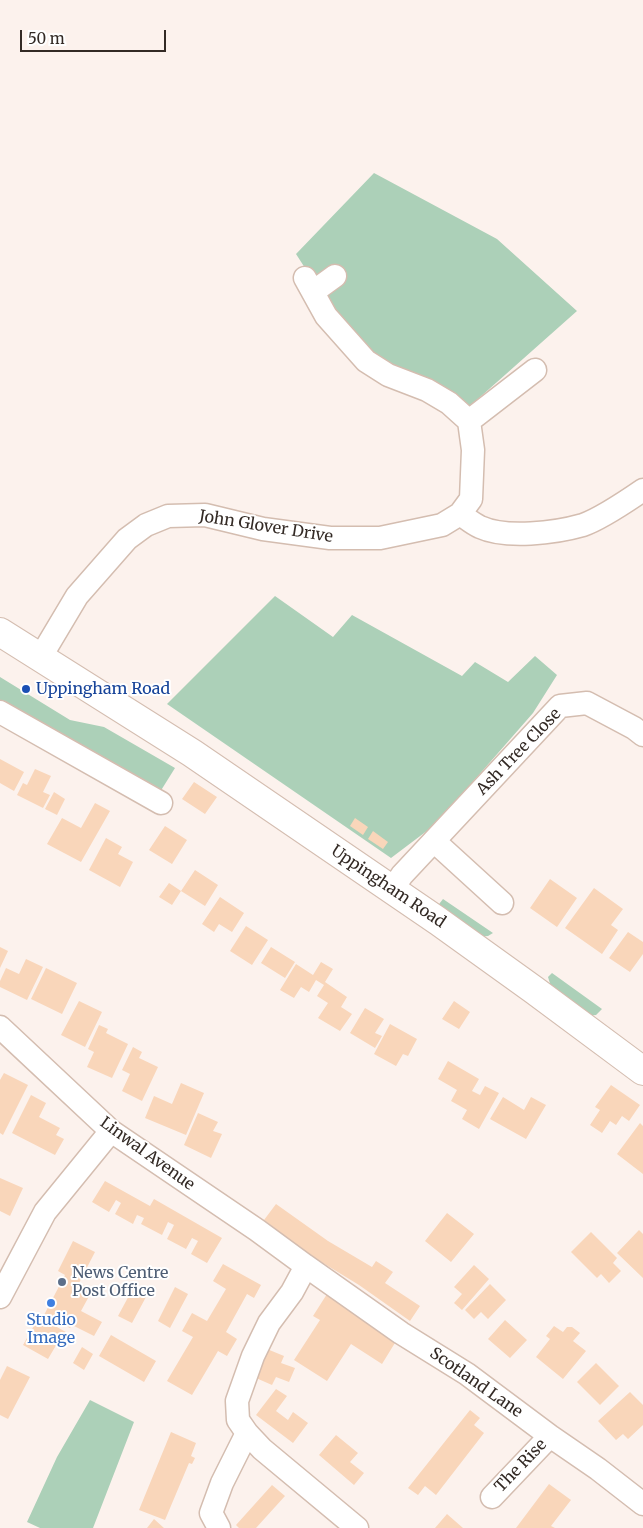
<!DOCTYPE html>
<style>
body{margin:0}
#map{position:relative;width:643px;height:1528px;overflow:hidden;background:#fcf2ed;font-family:Merriweather,serif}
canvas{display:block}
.scale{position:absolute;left:20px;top:30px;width:146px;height:22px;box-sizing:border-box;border:2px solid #332a25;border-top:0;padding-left:6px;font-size:15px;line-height:18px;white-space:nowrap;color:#332a25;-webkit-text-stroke:4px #fff;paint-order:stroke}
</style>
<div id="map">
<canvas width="643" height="1528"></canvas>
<div class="scale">50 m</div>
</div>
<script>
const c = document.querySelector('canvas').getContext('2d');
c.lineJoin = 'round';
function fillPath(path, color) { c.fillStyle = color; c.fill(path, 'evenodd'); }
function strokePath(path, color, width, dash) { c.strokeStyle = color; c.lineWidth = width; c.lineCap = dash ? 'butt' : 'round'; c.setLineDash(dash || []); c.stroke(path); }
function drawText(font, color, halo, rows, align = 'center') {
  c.font = font + ' Merriweather,serif'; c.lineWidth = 4; c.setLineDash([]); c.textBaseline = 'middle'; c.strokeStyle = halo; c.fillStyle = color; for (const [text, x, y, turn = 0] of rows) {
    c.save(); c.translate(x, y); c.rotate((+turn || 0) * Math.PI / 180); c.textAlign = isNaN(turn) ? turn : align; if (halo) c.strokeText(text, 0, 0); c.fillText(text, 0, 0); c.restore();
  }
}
const green = new Path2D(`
 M374,173L497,239L577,311L470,406L373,355L332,310L296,254Z
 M275,596L333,637L352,615L462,676L475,662L508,682L535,656L557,675L533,713L436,824L391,858L167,704Z
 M0,677L70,720L104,727L175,768L160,792L0,701Z
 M443,899L493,933L488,936L478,937L436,908Z
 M552,973L602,1009L596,1015L586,1016L552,990L548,977Z
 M90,1400L134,1422L93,1528H40L27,1522L57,1457Z`);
const building = new Path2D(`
 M0,759L24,772L14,791L0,783Z
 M35,769L51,776L43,792L50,795L43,808L17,795L23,783L27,785Z
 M194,782L217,797L205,814L182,799Z
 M54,792L65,799L57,815L45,809Z
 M95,803L110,811L81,862L47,844L62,818L81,828Z
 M355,818L368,827L363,835L350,826Z
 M165,826L187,840L172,864L149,850Z
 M373,831L388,842L383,849L368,839Z
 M106,838L122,847L118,854L133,862L120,887L89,870Z
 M195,870L218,885L205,906L181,891Z
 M550,879L577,898L557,927L530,908Z
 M169,883L181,891L172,905L159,897Z
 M594,888L623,909L611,925L618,930L602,954L565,928Z
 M220,897L244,913L232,932L219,924L214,932L202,924Z
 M246,926L268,940L252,965L230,951Z
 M628,932L643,942V954L630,972L609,958Z
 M0,947L8,951L0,968Z
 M271,947L295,962L285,978L261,963Z
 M26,959L43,967L27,1000L0,987V981L6,968L19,974Z
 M321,962L333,969L325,982L347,997L341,1007L352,1014L340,1031L318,1018L328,1003L317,996L324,985L316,980L309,992L301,987L294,998L280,990L296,964L313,975Z
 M46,968L77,983L62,1014L31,999Z
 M79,1001L102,1012L85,1047L61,1035Z
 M454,1001L470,1012L459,1029L442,1019Z
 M365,1008L384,1019L375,1033L382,1036L375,1048L350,1033Z
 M390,1024L417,1039L408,1056L403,1054L396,1066L374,1054Z
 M99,1025L108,1029L106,1033L128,1044L112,1078L87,1067L94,1052L88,1049Z
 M133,1047L142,1052L139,1058L158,1067L142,1101L122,1091L130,1074L122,1070Z
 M448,1061L479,1079L472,1091L480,1095L485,1086L499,1093L479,1129L462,1119L467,1110L451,1101L457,1090L438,1079Z
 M4,1073L28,1085L3,1135L0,1133V1080Z
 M181,1083L204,1093L186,1135L145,1118L154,1096L172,1104Z
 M611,1085L640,1105L629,1121L622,1116L616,1125L610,1121L602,1133L590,1125L600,1110L595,1107Z
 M31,1095L46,1103L39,1117L60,1128L56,1135L64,1139L55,1155L12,1133Z
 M503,1097L524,1110L531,1097L546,1105L526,1139L490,1119Z
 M198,1113L218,1122L213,1131L222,1134L211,1158L184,1145Z
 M640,1123L643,1126V1174L617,1154Z
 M0,1178L23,1188L10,1216L0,1211Z
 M105,1181L150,1206L154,1199L222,1238L207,1263L191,1254L198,1241L192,1238L186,1249L167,1239L174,1225L168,1222L162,1235L141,1224L144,1218L137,1215L133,1224L115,1214L121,1203L116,1200L109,1212L92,1202Z
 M276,1204L328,1241L372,1267L376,1261L393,1272L385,1283L420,1306L410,1321L359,1285L305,1252L264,1220Z
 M447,1213L474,1234L451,1262L425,1241Z
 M639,1230L643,1234V1278L617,1253Z
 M591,1232L617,1258L613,1263L621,1271L609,1283L601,1274L597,1278L571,1252Z
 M73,1241L95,1252L79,1283L93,1289L81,1311L102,1322L94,1336L72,1325L70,1328L44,1315L65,1275L58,1271Z
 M223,1264L261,1285L254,1298L247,1294L226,1332L237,1339L227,1356L218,1351L192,1395L167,1381L193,1337L182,1331L192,1313L207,1321L226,1289L213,1281Z
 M474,1265L489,1279L462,1310L454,1303L462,1294L454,1287Z
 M490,1284L506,1300L488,1319L481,1312L474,1319L465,1310Z
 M175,1287L188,1294L170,1328L158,1321Z
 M132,1290L146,1297L132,1323L118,1316Z
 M327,1294L398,1338L382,1364L351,1344L327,1381L294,1360L320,1320L313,1316Z
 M39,1317L73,1336L67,1346L58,1342L48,1359L23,1345Z
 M505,1320L527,1340L510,1358L488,1339Z
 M554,1326L563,1332L567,1327H572L580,1333L573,1341L586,1351L563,1379L536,1357L550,1339L546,1336Z
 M111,1335L156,1361L144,1382L99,1356Z
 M82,1347L93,1354L84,1370L73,1363Z
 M267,1349L284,1356L281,1363L295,1368L289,1382L276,1377L272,1385L256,1378Z
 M596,1363L619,1386L600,1405L577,1382Z
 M7,1366L30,1377L8,1419L0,1415V1380Z
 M276,1389L287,1396L276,1411L288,1420L293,1412L308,1423L293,1443L256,1415Z
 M630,1392L643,1405V1425L628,1439L623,1434L616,1440L598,1421Z
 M470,1410L480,1418L474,1425L484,1433L436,1495L425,1486L418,1495L408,1488Z
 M171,1432L196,1443L191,1456L195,1458L192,1464L189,1463L165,1520L139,1510Z
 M336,1435L358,1453L350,1462L364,1473L354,1485L319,1455Z
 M549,1484L571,1500L551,1526L555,1528H516Z
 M272,1485L285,1496L256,1528H239L236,1525Z
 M447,1514L463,1528H435Z
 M154,1519L164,1528H147Z`);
const minor = new Path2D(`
 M313,292L335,276
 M469,421L535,370
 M460,514C466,518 473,524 480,527C506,539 555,533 583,525C600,519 627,501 643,490
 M40,658L77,596L127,539L146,525L168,516L205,515L263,529L330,538H380L442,525L460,514L471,499L473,450L469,421L449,403L427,390L388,375L366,361L326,316L305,278
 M0,712L161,803
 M434,841L502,903
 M391,891L402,875L560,706L587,703L634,728L643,735
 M0,1027L111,1131L257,1230L306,1266
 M0,1297L45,1212L111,1131
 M492,1497L550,1436
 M219,1528L211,1513L222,1483L247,1433
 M357,1528L262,1449L247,1433L238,1420L237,1401L253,1356L269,1323L292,1292L306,1266L401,1333L467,1374L550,1436L598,1469L643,1504`);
const highway = new Path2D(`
 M0,632L192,753L438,921L534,990L643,1071`);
const markers = [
 [26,689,5,"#1a4fb4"],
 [62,1282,5,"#5c6f8a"],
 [51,1303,5,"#3f7fe0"]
];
const streetNames = [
 ["John Glover Drive",266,527,9],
 ["Ash Tree Close",519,752,-46],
 ["Uppingham Road",388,887,34],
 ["Linwal Avenue",147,1154,36],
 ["Scotland Lane",476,1383,35],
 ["The Rise",521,1466,-46]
];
const transitNames = [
 ["Uppingham Road",36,689]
];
const serviceNames = [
 ["News Centre",72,1273],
 ["Post Office",72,1291]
];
const shopNames = [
 ["Studio",51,1320],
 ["Image",51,1338]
];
fillPath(green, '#acd0b8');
fillPath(building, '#f9d6ba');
strokePath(minor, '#d4bdb0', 25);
strokePath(highway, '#d4bdb0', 30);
strokePath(minor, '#fff', 22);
strokePath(highway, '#fff', 28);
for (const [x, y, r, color] of markers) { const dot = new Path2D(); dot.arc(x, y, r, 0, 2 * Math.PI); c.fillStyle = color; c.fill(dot); strokePath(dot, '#fff', 2); }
drawText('16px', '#332a25', '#fff', streetNames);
drawText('16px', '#164399', '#fff', transitNames, 'left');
drawText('16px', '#4e5e75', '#fff', serviceNames, 'left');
drawText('16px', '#366cbe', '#fff', shopNames);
</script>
